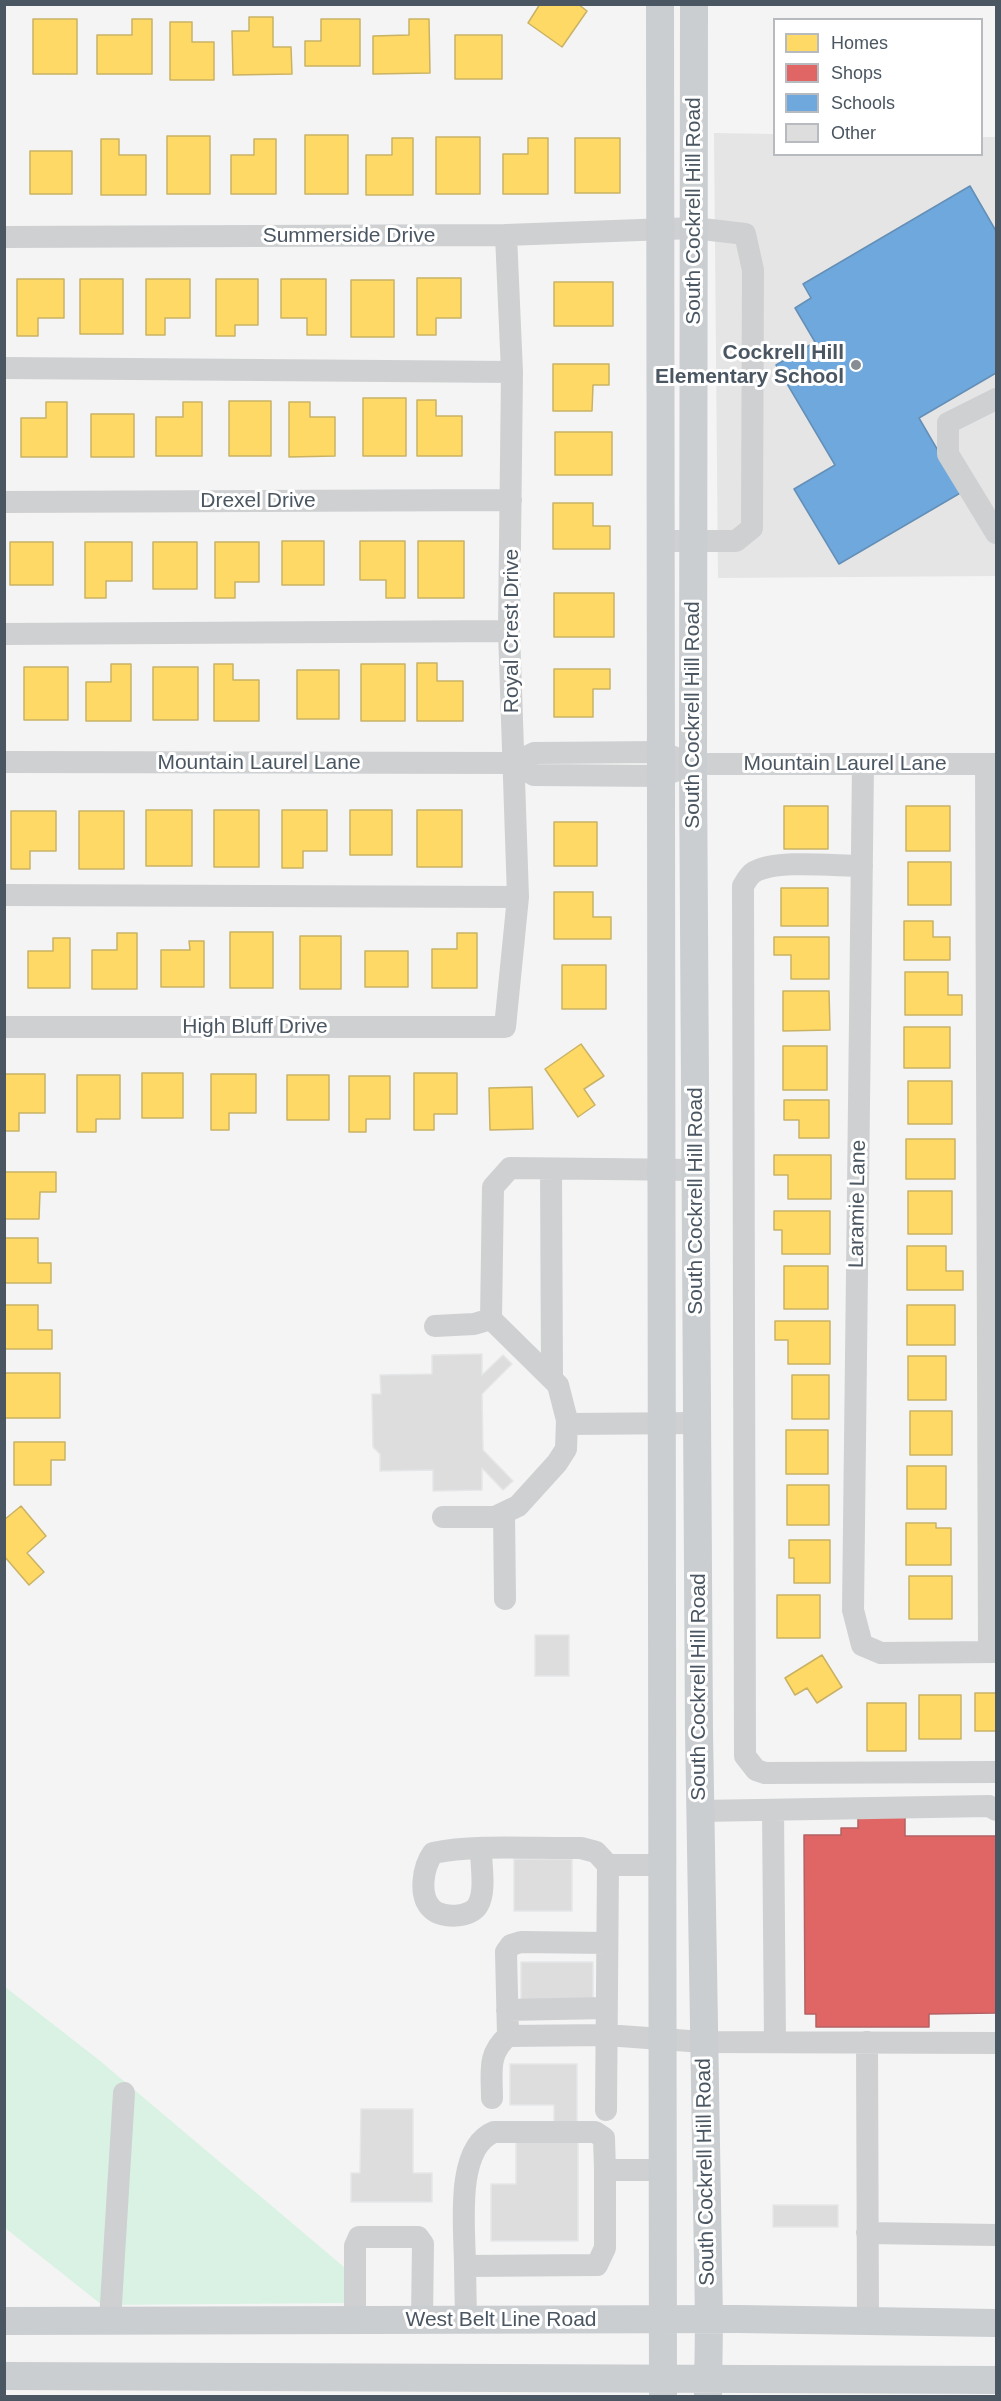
<!DOCTYPE html>
<style>
body{margin:0}
#map{position:relative;width:1001px;height:2401px;overflow:hidden;background:#f4f4f4;font-family:Arial,sans-serif}
canvas{display:block}
.frame{position:absolute;inset:0;border:6px solid #4a5661;pointer-events:none}
.legend{position:absolute;left:773px;top:18px;width:210px;height:138px;box-sizing:border-box;background:#fff;border:2px solid #b7bbc0;margin:0;padding:8px 10px;list-style:none;font-size:18px;color:#4a5661}
.legend li{display:flex;align-items:center;gap:12px;height:30px}
.legend b{width:30px;border:2px solid #b7bbc0}
</style>
<div id="map">
<canvas width="1001" height="2401"></canvas>
<div class="frame"></div>
<ul class="legend">
<li><b style="height:16px;background:#ffd966"></b>Homes</li>
<li><b style="height:16px;background:#e06666"></b>Shops</li>
<li><b style="height:16px;background:#6fa8dc"></b>Schools</li>
<li><b style="height:16px;background:#ddddde"></b>Other</li>
</ul>
</div>
<script>
const c = document.querySelector('canvas').getContext('2d');
c.lineJoin = 'round';
function fillPath(path, color) { c.fillStyle = color; c.fill(path, 'evenodd'); }
function strokePath(path, color, width, dash) { c.strokeStyle = color; c.lineWidth = width; c.lineCap = dash ? 'butt' : 'round'; c.setLineDash(dash || []); c.stroke(path); }
function drawText(font, color, halo, rows, align = 'center') {
  c.font = font + ' Arial,sans-serif'; c.lineWidth = 6; c.setLineDash([]); c.textBaseline = 'middle'; c.strokeStyle = halo; c.fillStyle = color; for (const [text, x, y, turn = 0] of rows) {
    c.save(); c.translate(x, y); c.rotate((+turn || 0) * Math.PI / 180); c.textAlign = isNaN(turn) ? turn : align; if (halo) c.strokeText(text, 0, 0); c.fillText(text, 0, 0); c.restore();
  }
}
const education = new Path2D(`
 M714,133L774,134V154H982V137H996V576L718,578Z`);
const green = new Path2D(`
 M4,1986L99,2060L344,2267L346,2303L102,2305L5,2228Z`);
const homes = new Path2D(`
 M540,4H578L587,11L562,47L528,23Z
 M249,17H273V47H291L292,74L233,75L232,31H249Z
 M33,19H77V74H33Z
 M132,19H152V74H97V35H132Z
 M321,19H360V66H305V41H321Z
 M409,19H429L430,73L373,74V36L409,35Z
 M170,22H192V42H214V80H170Z
 M455,35H502V79H455Z
 M305,135H348V194H305Z
 M167,136H210V194H167Z
 M436,137H480V194H436Z
 M392,138H413V195H366V155H392Z
 M528,138H548V194H503V154H528Z
 M575,138H620V193H575Z
 M101,139H119V155H146V195H101Z
 M254,139H276V194H231V155H254Z
 M30,151H72V194H30Z
 M417,278H461V318H436V335H417Z
 M17,279H64V318H38V336H17Z
 M80,279H123V334H80Z
 M146,279H190V318H165V335H146Z
 M216,279H258V325H235V336H216Z
 M281,279H326V335H307V318H281Z
 M351,280H394V337H351Z
 M554,282H613V326H554Z
 M553,364H609V385H593L592,411H553Z
 M363,398H406V456H363Z
 M417,400H436V416H462V456H417Z
 M229,401H271V456H229Z
 M46,402H67V457H21V418H46Z
 M183,402H202V456H156V417H183Z
 M289,402H310V417H335V456L289,457Z
 M91,414H134V457H91Z
 M555,432H612V475H555Z
 M553,503H593V526H610V549H553Z
 M282,541H324V585H282Z
 M360,541H405V598H386V580H360Z
 M418,541H464V598H418Z
 M10,542H53V585H10Z
 M85,542H132V581H106V598H85Z
 M153,542H197V589H153Z
 M215,542H259V582H235V598H215Z
 M554,593H614V637H554Z
 M417,663H437V681H463V721H417Z
 M111,664H131V721H86V682H111Z
 M214,664H233V680H259V721H214Z
 M361,664H405V721H361Z
 M24,667H68V720H24Z
 M153,667H198V720H153Z
 M554,669H610V689H593V717H554Z
 M297,670H339V719H297Z
 M784,806H828V849H784Z
 M906,806H950V851H906Z
 M146,810H192V866H146Z
 M214,810H259V867H214Z
 M282,810H327V851H303V868H282Z
 M350,810H392V855H350Z
 M417,810H462V867H417Z
 M11,811H56V851H30V869H11Z
 M79,811H124V869H79Z
 M554,822H597V866H554Z
 M908,862H951V905H908Z
 M781,888H828V926H781Z
 M554,892H593V917H611V939H554Z
 M904,921H933V937H950V960H904Z
 M230,932H273V988H230Z
 M117,933H137V989H92V950H117Z
 M457,933H477V988H432V949H457Z
 M300,936H341V989H300Z
 M774,937H829V979H791V955H774Z
 M53,938H70V988H28V951H53Z
 M189,941H204V987H161V950H190Z
 M365,951H408V987H365Z
 M562,965H606V1009H562Z
 M905,972H948V995H962V1015H905Z
 M783,991H829L830,1030L783,1031Z
 M904,1027H950V1068H904Z
 M581,1044L604,1076L584,1089L595,1105L578,1117L545,1069Z
 M783,1046H827V1090H783Z
 M142,1073H183V1118H142Z
 M414,1073H457V1114H434V1130H414Z
 M4,1074H45V1113H19V1131H4Z
 M211,1074H256V1113H229V1130H211Z
 M77,1075H120V1119H96V1132H77Z
 M287,1075H329V1120H287Z
 M349,1076H390V1119H366V1132H349Z
 M908,1081H952V1124H908Z
 M532,1087L533,1129L490,1130L489,1088Z
 M784,1100H829V1138H799V1120H784Z
 M906,1139H955V1179H906Z
 M774,1155H831V1199H788V1175H774Z
 M4,1172H56V1192H40L39,1219H4Z
 M908,1191H952V1234H908Z
 M774,1211H830V1254H782V1230H774Z
 M4,1238H38V1263H51V1283H4Z
 M907,1246H946V1271H963V1290H907Z
 M784,1266H828V1309H784Z
 M4,1305H38V1330H52V1349H4Z
 M907,1305H955V1345H907Z
 M775,1321H830V1364H788V1340H775Z
 M908,1356H946V1400H908Z
 M4,1373H60V1418H4Z
 M792,1375H829V1419H792Z
 M910,1411H952V1455H910Z
 M786,1430H828V1474H786Z
 M14,1442H65V1460H51V1485H14Z
 M907,1466H946V1509H907Z
 M787,1485H829V1525H787Z
 M21,1506L46,1536L27,1553L44,1572L29,1585L4,1556V1520Z
 M906,1523H936V1528H951V1565H906Z
 M789,1540H830V1583H794V1558H789Z
 M909,1576H952V1619H909Z
 M777,1595H820V1638H777Z
 M822,1655L842,1687L817,1703L807,1688L795,1695L785,1678Z
 M975,1693H996V1731H975Z
 M919,1695H961V1739H919Z
 M867,1703H906V1751H867Z`);
const shops = new Path2D(`
 M858,1816H905V1836H996V2013L929,2014V2027H816V2014H805L804,1835H841V1828H858Z`);
const schools = new Path2D(`
 M970,186L996,231V373L919,418L962,492L839,564L794,489L835,465L776,365L815,342L795,308L811,298L803,284Z`);
const building = new Path2D(`
 M482,1354V1375L503,1355L512,1364L482,1394L483,1450L513,1481L503,1490L482,1468V1490L433,1491V1470L380,1471V1454L373,1447L372,1394H381L380,1375L432,1374V1355Z
 M535,1635H569V1676H535Z
 M514,1859H572V1911H514Z
 M521,1962H593V2001H521Z
 M510,2064H577V2125H554V2105H510Z
 M361,2109H413V2173H432V2202H351V2173H360Z
 M578,2141V2241H491V2184H516V2142Z
 M773,2205H838V2227H773Z`);
const minor = new Path2D(`
 M4,237L506,235L694,228L745,234L753,270L752,528L736,541H660
 M4,368L512,372
 M996,399L948,423V454L996,533
 M4,502L511,500
 M4,634L509,631
 M4,762L514,763L534,753L660,752L693,764H996
 M514,763L534,775L660,776L675,771
 M986,764L989,1652
 M863,765L853,1610L862,1645L881,1653L996,1652
 M862,866C834,866 778,859 754,872C749,875 746,881 743,886L745,1756L756,1770L765,1773L996,1772
 M4,895L518,897
 M4,1027H505L518,897L509,631L512,372L506,235
 M551,1169L552,1376
 M435,1326L474,1324L491,1319
 M567,1424L697,1423
 M504,1513L505,1599
 M443,1517H495L518,1506L557,1463L566,1449L567,1420L558,1385L491,1319L493,1187L510,1168L695,1170
 M773,1810L775,2042
 M700,1811L989,1806L996,1810
 M481,1850C481,1866 486,1891 478,1905C471,1918 442,1919 432,1909C418,1896 423,1867 433,1853C475,1844 537,1849 581,1848L596,1852L608,1865H663
 M607,1943L521,1942L511,1945L506,1952L508,2036L606,2035L703,2042L996,2043
 M507,2010L606,2008
 M867,2042L868,2321
 M492,2098C492,2072 487,2054 508,2036
 M606,2110L608,1865
 M867,2233L996,2235
 M465,2266C465,2231 454,2148 494,2132H595L604,2138L605,2170
 M110,2320L124,2093
 M355,2320V2246L359,2237H418L423,2244L422,2320
 M466,2320L465,2266L597,2265L605,2248V2170H663`);
const major = new Path2D(`
 M660,4L663,2396
 M694,4L693,764L699,1731L709,2320L708,2396
 M4,2321L738,2319L996,2323
 M4,2376L996,2380`);
const markers = [
 [856,365,6,"#868d94"]
];
const streetNames = [
 ["South Cockrell Hill Road",694,211,-90],
 ["Summerside Drive",349,236],
 ["Drexel Drive",258,501],
 ["Royal Crest Drive",512,631,-90],
 ["South Cockrell Hill Road",693,715,-90],
 ["Mountain Laurel Lane",259,763],
 ["Mountain Laurel Lane",845,764],
 ["High Bluff Drive",255,1027],
 ["South Cockrell Hill Road",696,1201,-90],
 ["Laramie Lane",858,1204,-89],
 ["South Cockrell Hill Road",699,1687,-90],
 ["South Cockrell Hill Road",706,2172,-91],
 ["West Belt Line Road",501,2320]
];
const poiNames = [
 ["Cockrell Hill",844,353],
 ["Elementary School",844,377]
];
fillPath(education, '#e6e5e6');
fillPath(green, '#d9f2e3');
fillPath(homes, '#ffd966');
strokePath(homes, '#c9b264', 1.5);
fillPath(shops, '#e06666');
strokePath(shops, '#b36164', 1.5);
fillPath(schools, '#6fa8dc');
strokePath(schools, '#648fb7', 1.5);
fillPath(building, '#ddddde');
strokePath(building, '#e5e6e7', 1.5);
strokePath(minor, '#ced0d2', 22);
strokePath(major, '#caced1', 28);
for (const [x, y, r, color] of markers) { const dot = new Path2D(); dot.arc(x, y, r, 0, 2 * Math.PI); c.fillStyle = color; c.fill(dot); strokePath(dot, '#fff', 2); }
drawText('21px', '#4a5661', '#fff', streetNames);
drawText('bold 21px', '#4a5661', '#fff', poiNames, 'right');
</script>
